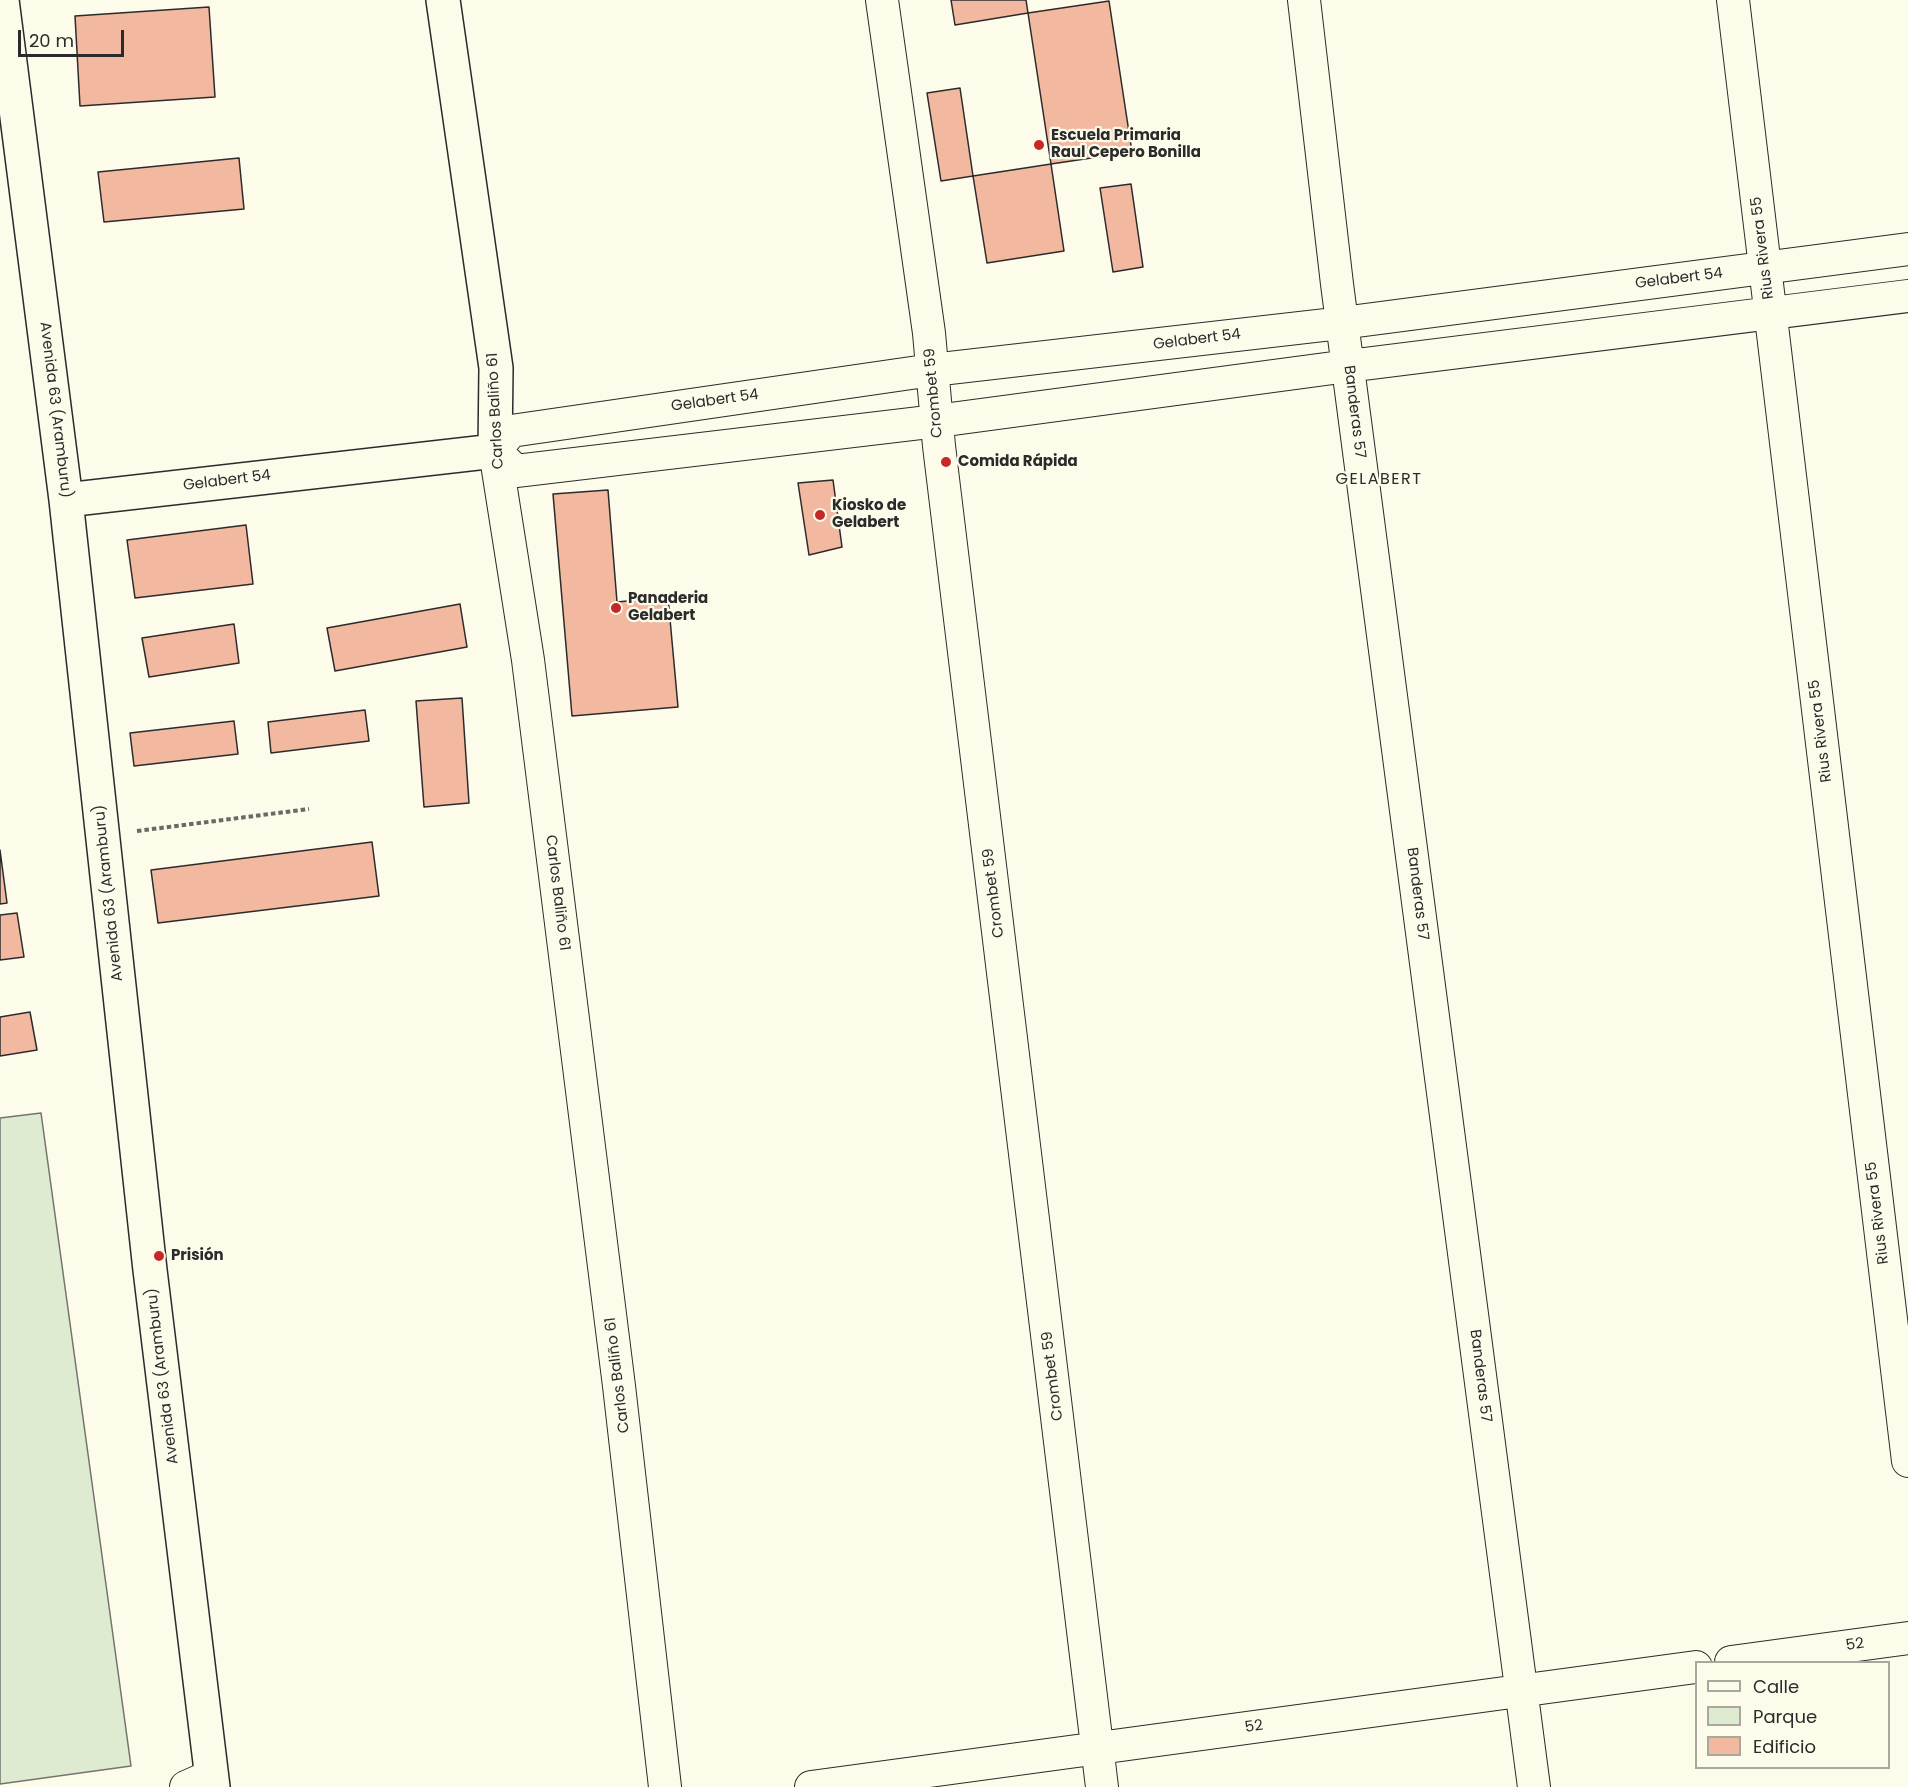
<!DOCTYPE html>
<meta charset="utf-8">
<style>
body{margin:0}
#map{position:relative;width:1908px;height:1787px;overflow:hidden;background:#fdfbea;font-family:Poppins,sans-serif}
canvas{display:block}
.legend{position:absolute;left:1695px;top:1661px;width:195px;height:108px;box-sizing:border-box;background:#fdfbea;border:2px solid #a9a89e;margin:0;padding:8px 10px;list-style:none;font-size:18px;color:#2b2b2b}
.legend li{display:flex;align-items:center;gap:12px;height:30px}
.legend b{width:30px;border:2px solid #a9a89e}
.scale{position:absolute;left:18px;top:30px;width:106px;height:27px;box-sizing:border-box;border:3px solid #2b2b2b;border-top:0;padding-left:8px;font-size:18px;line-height:21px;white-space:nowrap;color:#2b2b2b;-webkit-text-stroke:4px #fdfbea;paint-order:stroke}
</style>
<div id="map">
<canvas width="1908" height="1787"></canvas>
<ul class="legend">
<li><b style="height:8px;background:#fdfbea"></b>Calle</li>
<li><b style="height:16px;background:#deebd1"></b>Parque</li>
<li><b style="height:16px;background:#f2b8a0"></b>Edificio</li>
</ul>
<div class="scale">20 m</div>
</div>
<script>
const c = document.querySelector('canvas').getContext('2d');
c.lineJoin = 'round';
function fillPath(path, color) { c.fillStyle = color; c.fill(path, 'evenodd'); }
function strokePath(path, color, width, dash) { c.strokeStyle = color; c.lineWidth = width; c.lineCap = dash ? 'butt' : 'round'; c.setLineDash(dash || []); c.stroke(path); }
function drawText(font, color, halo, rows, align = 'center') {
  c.font = font + ' Poppins,sans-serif'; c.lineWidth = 4.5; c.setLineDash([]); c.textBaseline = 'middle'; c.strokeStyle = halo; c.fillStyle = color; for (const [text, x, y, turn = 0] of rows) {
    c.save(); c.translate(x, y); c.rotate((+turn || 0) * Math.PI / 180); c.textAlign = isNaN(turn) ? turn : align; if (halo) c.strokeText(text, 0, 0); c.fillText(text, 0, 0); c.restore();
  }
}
const green = new Path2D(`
 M41,1113L131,1766L0,1784V1118Z`);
const building = new Path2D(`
 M951,0H1026L1028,13L955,25Z
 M1109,1L1132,152L1051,164L1028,13Z
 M209,7L215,97L80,106L75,16Z
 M960,88L973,176L941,181L927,93Z
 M239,158L244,209L104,222L98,172Z
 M1051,164L1064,251L987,263L973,176Z
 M1131,184L1143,267L1113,272L1100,188Z
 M833,480L842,547L809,555L798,483Z
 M608,490L617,602L668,597L678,707L572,716L553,494Z
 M246,525L253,584L135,598L127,540Z
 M460,604L467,647L335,671L327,628Z
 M234,624L239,663L149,677L142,638Z
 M462,698L469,803L424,807L416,701Z
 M365,710L369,741L271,753L268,722Z
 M234,721L238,754L134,766L130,733Z
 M372,842L379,896L158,923L151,870Z
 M0,850L7,903L0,904Z
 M17,913L24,957L0,960V915Z
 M30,1012L37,1050L0,1056V1017Z`);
const path = new Path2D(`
 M137,831L309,809`);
const minor = new Path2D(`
 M882,0L929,333L939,446L1102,1787
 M1304,0L1337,284L1534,1787
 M1733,0L1908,1461
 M1908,249L1342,323L932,370L511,431L495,451L516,471L937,421L1348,366L1908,296
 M495,451L528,660L619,1386L665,1787
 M1731,1662L1908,1638
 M186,1787L211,1776
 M811,1787L1696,1667`);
const primary = new Path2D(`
 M2,0L66,500L150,1270L213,1787
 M66,500L495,451L496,368L443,0`);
const markers = [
 [1039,145,6,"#c62828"],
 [946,462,6,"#c62828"],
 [820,515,6,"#c62828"],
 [616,608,6,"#c62828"],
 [159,1256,6,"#c62828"]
];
const poiNames = [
 ["Escuela Primaria",1051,136],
 ["Raul Cepero Bonilla",1051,153],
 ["Comida Rápida",958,462],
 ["Kiosko de",832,506],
 ["Gelabert",832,523],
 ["Panaderia",628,599],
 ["Gelabert",628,616],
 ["Prisión",171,1256]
];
const streetNames = [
 ["Rius Rivera 55",1763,248,-97],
 ["Gelabert 54",1679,279,-7],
 ["Gelabert 54",1197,340,-7],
 ["Crombet 59",934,393,-95],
 ["Gelabert 54",715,401,-8],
 ["Avenida 63 (Aramburu)",55,410,83],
 ["Carlos Baliño 61",496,411,-93],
 ["Banderas 57",1354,412,83],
 ["Gelabert 54",227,481,-7],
 ["Rius Rivera 55",1821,731,-97],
 ["Avenida 63 (Aramburu)",109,893,-96],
 ["Carlos Baliño 61",557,893,83],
 ["Crombet 59",994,893,-97],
 ["Banderas 57",1417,894,83],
 ["Rius Rivera 55",1878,1213,-97],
 ["Carlos Baliño 61",618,1375,-97],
 ["Avenida 63 (Aramburu)",163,1376,-97],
 ["Crombet 59",1053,1376,-97],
 ["Banderas 57",1480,1376,83],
 ["52",1855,1645,-8],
 ["52",1254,1727,-8]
];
const neighbourhoodNames = [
 ["GELABERT",1379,480]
];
fillPath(green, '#deebd1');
strokePath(green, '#74746e', 1.5);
fillPath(building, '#f2b8a0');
strokePath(building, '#2b2b2b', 1.5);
strokePath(minor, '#2b2b2b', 34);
strokePath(primary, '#2b2b2b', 36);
strokePath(path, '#6a6964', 4, [4.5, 3]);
strokePath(minor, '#fdfbea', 32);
strokePath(primary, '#fdfbea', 33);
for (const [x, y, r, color] of markers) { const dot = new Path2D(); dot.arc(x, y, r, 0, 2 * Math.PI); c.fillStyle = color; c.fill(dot); strokePath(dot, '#fdfbea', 2); }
drawText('bold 15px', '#2b2b2b', '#fdfbea', poiNames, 'left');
drawText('15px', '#2b2b2b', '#fdfbea', streetNames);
c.letterSpacing = '1.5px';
drawText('16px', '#2b2b2b', '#fdfbea', neighbourhoodNames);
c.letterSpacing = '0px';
</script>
